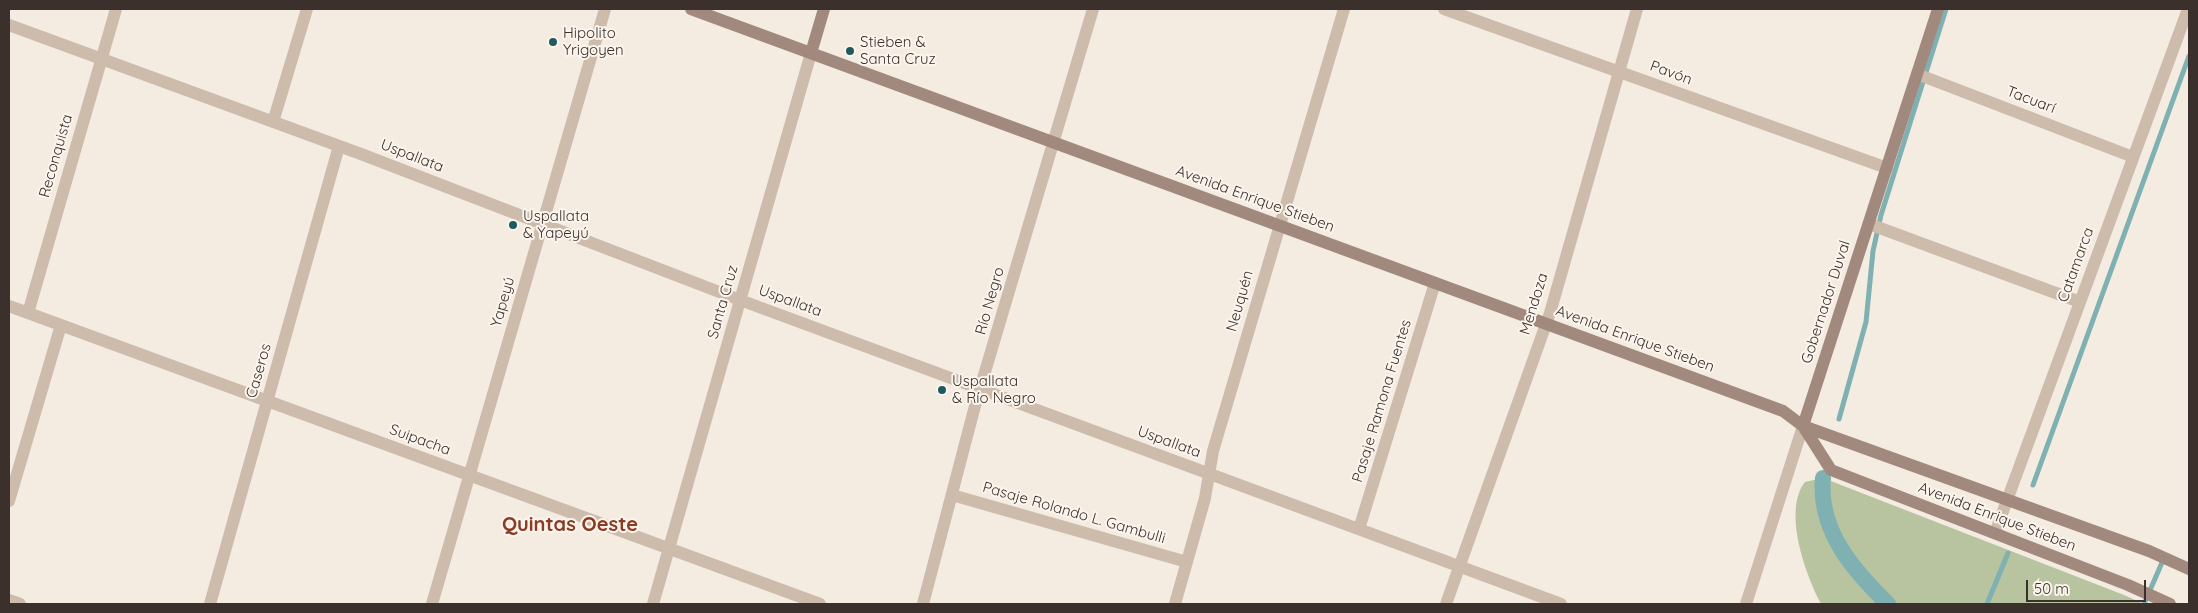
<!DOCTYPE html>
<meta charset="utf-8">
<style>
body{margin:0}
#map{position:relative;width:2198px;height:613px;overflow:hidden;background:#f4ebe1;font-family:Quicksand,sans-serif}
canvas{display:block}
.frame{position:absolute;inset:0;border:10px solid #3b302b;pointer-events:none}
.scale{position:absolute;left:2026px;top:580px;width:120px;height:22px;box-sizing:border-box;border:2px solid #3b302b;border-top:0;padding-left:6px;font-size:15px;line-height:18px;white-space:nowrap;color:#3b302b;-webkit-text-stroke:4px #fbf5ee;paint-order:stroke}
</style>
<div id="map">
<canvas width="2198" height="613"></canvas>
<div class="frame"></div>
<div class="scale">50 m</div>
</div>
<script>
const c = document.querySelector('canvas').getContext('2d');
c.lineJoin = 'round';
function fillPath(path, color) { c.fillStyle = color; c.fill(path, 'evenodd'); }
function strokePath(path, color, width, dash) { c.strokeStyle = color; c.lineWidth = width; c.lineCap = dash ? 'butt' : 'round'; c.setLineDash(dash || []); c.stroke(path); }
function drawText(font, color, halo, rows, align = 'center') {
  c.font = font + ' Quicksand,sans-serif'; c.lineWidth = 4; c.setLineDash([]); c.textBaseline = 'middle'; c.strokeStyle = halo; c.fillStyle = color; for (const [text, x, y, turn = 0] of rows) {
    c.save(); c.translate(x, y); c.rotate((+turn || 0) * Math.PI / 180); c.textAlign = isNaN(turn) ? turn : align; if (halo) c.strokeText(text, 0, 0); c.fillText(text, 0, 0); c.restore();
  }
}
const green = new Path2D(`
 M1823,478L2124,595L2144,604H1821C1806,576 1782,511 1805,482Z`);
const stream = new Path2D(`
 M1839,419L1866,322L1873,251L1881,215L1946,9
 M2033,485L2189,56
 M1987,604L2008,553
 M2144,604L2164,558`);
const canal = new Path2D(`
 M1823,478C1818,530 1853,570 1888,604`);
const street = new Path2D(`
 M1444,9L1887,168
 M9,25L361,154L740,300L1561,604
 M1917,74L2133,157
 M273,122L307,9
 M1869,224L2080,302
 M9,306L820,604
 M28,313L116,9
 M952,495L1187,562
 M9,501L61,325
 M1359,529L1435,283
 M1995,533L2188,9
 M9,600L20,604
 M210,604L339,146
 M432,604L605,9
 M653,604L811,53
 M923,604L976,402L1093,9
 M1175,604L1205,498L1213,451L1344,9
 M1446,604L1550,313L1637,9
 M1746,604L1803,426`);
const secondary = new Path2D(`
 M691,9L1783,411L1803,426L1831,470L2128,585L2170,604
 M811,53L824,9
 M1803,426L1938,9
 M1803,426L2149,551L2189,569`);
const markers = [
 [553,42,5,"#1f5a5e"],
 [850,51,5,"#1f5a5e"],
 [513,225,5,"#1f5a5e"],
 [942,390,5,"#1f5a5e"]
];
const poiNames = [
 ["Hipolito",563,33],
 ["Yrigoyen",563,50],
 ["Stieben &",860,42],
 ["Santa Cruz",860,59],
 ["Uspallata",523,216],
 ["& Yapeyú",523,233],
 ["Uspallata",952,381],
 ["& Río Negro",952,398]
];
const streetNames = [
 ["Pavón",1671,73,20],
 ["Tacuarí",2031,100,21],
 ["Reconquista",56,156,-74],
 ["Uspallata",412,156,21],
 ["Avenida Enrique Stieben",1255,199,20],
 ["Catamarca",2076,265,-70],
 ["Uspallata",790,301,20],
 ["Río Negro",990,301,-74],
 ["Neuquén",1240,301,-74],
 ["Yapeyú",503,302,-74],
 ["Santa Cruz",723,302,-74],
 ["Gobernador Duval",1826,302,-72],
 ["Mendoza",1534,304,-73],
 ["Avenida Enrique Stieben",1635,339,20],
 ["Caseros",259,371,-74],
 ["Pasaje Ramona Fuentes",1382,401,-73],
 ["Suipacha",420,440,20],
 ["Uspallata",1169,442,20],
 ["Pasaje Rolando L. Gambulli",1074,513,16],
 ["Avenida Enrique Stieben",1997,517,21]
];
const districtNames = [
 ["Quintas Oeste",570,525]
];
fillPath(green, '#b8c4a0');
strokePath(stream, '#7fb0b2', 5);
strokePath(canal, '#7fb0b2', 16);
strokePath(street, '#cdbbac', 12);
strokePath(secondary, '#a18a7d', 12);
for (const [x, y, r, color] of markers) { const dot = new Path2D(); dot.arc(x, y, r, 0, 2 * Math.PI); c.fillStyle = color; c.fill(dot); strokePath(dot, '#fbf5ee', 2); }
drawText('15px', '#3b302b', '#fbf5ee', poiNames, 'left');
drawText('15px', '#3b302b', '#fbf5ee', streetNames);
drawText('bold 20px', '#8c3b22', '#fbf5ee', districtNames);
</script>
